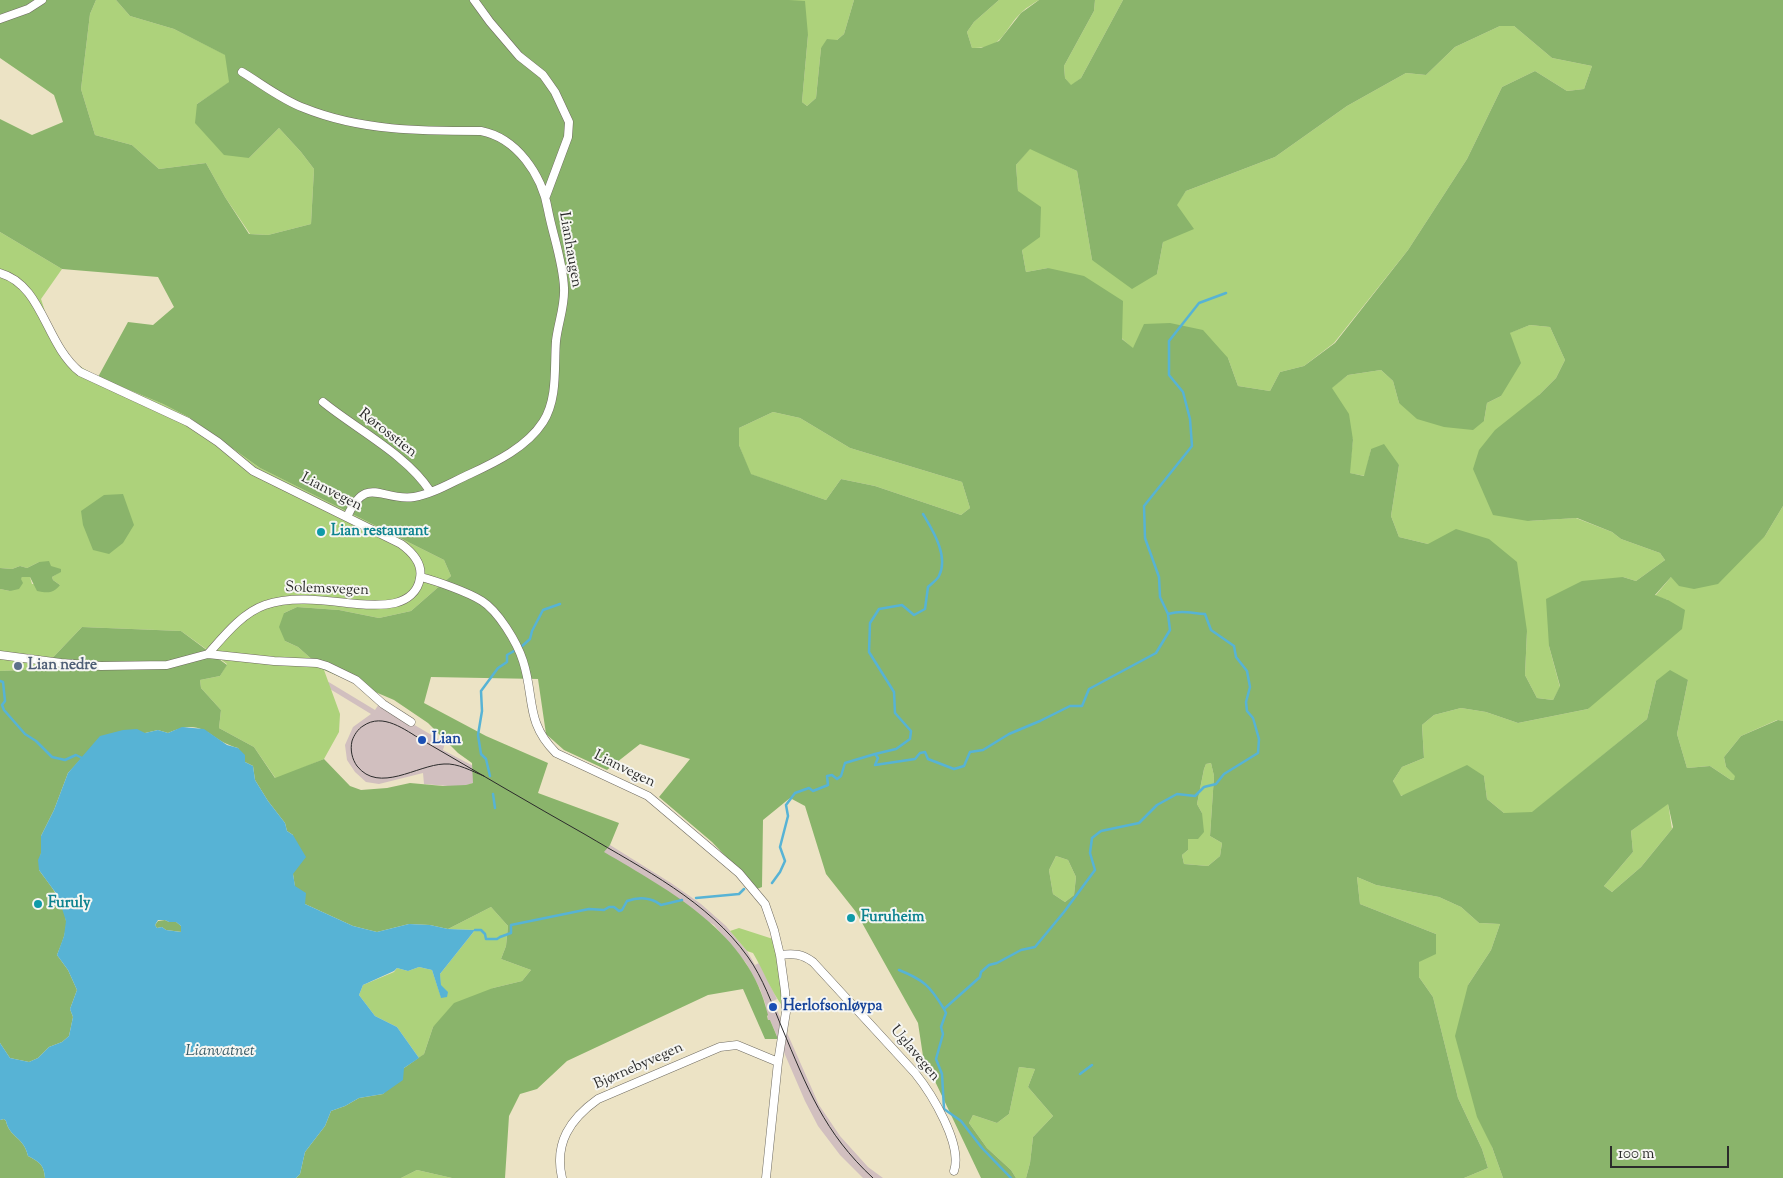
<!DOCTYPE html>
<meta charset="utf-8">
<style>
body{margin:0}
#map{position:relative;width:1783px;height:1178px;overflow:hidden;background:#ece3c5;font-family:"Sorts Mill Goudy",serif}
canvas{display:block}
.scale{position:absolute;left:1610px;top:1146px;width:119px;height:22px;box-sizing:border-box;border:2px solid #2b2b2b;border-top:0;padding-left:6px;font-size:15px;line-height:18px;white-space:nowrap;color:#2b2b2b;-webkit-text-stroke:4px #f6f6f2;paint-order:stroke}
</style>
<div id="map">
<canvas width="1783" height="1178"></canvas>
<div class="scale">100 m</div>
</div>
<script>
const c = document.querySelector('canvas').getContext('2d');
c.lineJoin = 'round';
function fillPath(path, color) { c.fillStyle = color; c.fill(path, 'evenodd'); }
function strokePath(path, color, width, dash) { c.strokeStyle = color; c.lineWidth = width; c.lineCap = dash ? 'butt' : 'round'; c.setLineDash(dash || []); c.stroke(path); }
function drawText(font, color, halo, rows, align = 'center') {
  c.font = font + ' "Sorts Mill Goudy",serif'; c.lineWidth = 4; c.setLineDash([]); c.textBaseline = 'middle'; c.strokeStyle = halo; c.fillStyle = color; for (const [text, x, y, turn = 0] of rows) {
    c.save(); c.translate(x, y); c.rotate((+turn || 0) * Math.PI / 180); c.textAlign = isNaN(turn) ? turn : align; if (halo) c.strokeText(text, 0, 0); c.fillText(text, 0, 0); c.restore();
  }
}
const industrial = new Path2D(`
 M327,681L375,710L379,704L445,743L443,750L496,778L610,845L671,883L701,904L726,926L747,951L755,965L759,963L777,999L773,1001L819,1105L840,1136L868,1167L883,1178H863L840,1155L818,1126L805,1101L770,1020H768L765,1003L760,989L746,963L714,925L480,781L460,787L424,784L423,773L379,784L366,782L355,772L347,760L345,745L353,727L371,714L325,686Z`);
const green = new Path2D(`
 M96,0H116L130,16L174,29L226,55L230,82L197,104L249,158L279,128L301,152L314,169L311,224L268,235L250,234L225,197L206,163L159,169L132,145L95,135L81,89L90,14Z
 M789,0H854L844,34L837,40L821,48L816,98L807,106L802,102L808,35Z
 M999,0H1039C1033,4 1027,7 1022,12C1003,29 1005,49 972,48L967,32L974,22Z
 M1095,0H1123L1081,78L1071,86L1065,78L1064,66L1094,11Z
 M1500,26H1514L1552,58L1592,66L1584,89L1567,91L1535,71L1502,87L1467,159L1408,250L1334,343L1304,366L1280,372L1270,391L1238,386L1228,358L1133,349L1048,268L1026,272L1022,250L1016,165L1030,148L1077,171L1092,260L1157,274L1163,242L1176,205L1186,191L1275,157L1347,106L1406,73L1426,75L1455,47Z
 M0,232L62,269L41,299L51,330L76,364L98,377L163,404L190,418L260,468L444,560L451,576L411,611L379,618L339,610L297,607L284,613L285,641L298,647L324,670L340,714L339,732L324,759L276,779L254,747L219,728L221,710L201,688L200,680L220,676L227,664L181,631L82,627L42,669L0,671V589L10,591L22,577H30L32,584L60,585L53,580L52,577L60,572L39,562L27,568L20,566L12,569L0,568Z
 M1530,325L1550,327L1565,360L1556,378L1539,395L1528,521L1576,518L1612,532L1621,539L1660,553L1665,560L1636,581L1623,577L1549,646L1560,687L1553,700L1537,698L1525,675L1527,631L1428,544L1399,537L1391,516L1399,465L1371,449L1365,476L1349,473L1353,440L1331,388L1348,375L1381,370L1393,381L1399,403L1484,421L1487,403L1501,396L1509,333Z
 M773,412L800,418L850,448L962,482L970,508L961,515L875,486L841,479L826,500L750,474L739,445V428Z
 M1783,506V721L1777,720L1741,736L1724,757L1726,767L1736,776L1735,780H1731L1710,766L1687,768L1677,734L1688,680L1656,681L1647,719L1532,813H1504L1487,799L1484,776L1400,796L1393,781L1402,767L1424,758L1422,725L1434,715L1461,708L1486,712L1518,723L1588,709L1668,600L1655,596L1671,577L1765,536Z
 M1211,763L1214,776L1210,836L1222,843L1220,856L1208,866L1184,864L1182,855L1188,850V838L1202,813L1197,804L1204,769L1206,764Z
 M1668,803L1672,829L1641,867L1612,892L1604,886L1633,852L1631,831Z
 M1056,856L1068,860L1076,877L1074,895L1065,902L1053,894L1049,870Z
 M1357,877L1376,885L1439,897L1461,907L1479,923L1500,924L1491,950L1468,985L1492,1147L1503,1178H1464L1488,1168L1482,1149L1458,1098L1433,997L1419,977V962L1436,934L1360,904Z
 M491,907L508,926L506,946L501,959L531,970L522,981L493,988L433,1027L424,1054L419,1058L397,1027L375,1016L359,995L363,985L394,972L397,968L408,971L419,967L432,970L441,997L440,974L475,930L448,929Z
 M739,928L773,939L780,972L783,1007C771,991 763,970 753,953L747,951L730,931Z
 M1019,1067L1035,1069L1028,1087L1053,1116L1033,1137L1030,1163L1026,1178H1016L1011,1170L987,1148L969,1123L973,1115L997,1123L1009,1114Z
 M417,1170L452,1178H401Z`);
const forest = new Path2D(`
 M0,0H96L90,14L81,89L95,135L132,145L159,169L206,163L225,197L249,234L268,235L311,224L314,169L301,152L279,128L249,158L224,155L195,123L197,104L229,82L225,55L174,29L130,16L116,0H789L805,1L808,35L802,102L807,106L816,98L821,48L827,39L837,40L844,34L854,0H999L974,22L967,32L972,48H981L999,41L1021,13L1039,0H1095L1094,11L1064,66L1065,78L1071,85L1081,78L1123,0H1783V506L1765,536L1718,584L1694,589L1679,586L1671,577L1655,595L1668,600L1685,610L1682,629L1588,709L1518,723L1486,712L1461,708L1434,715L1422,725L1424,758L1402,767L1393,781L1401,796L1467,765L1484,776L1487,799L1504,813L1532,812L1647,719L1656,681L1670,670L1688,680L1677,734L1687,768L1710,766L1731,780H1734L1735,776L1726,767L1724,757L1741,736L1778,720L1783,721V1178H1503L1492,1147L1477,1117L1455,1036L1468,985L1491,950L1500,924L1479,923L1461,907L1439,897L1376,885L1357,877L1360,904L1436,934V954L1419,962V977L1433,997L1458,1098L1482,1149L1488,1168L1464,1178H1026L1030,1163L1033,1137L1053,1116L1028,1087L1035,1069L1019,1067L1009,1114L997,1123L973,1115L969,1123L987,1148L1011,1170L1016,1178H981L923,1056L918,1023L856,912L826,874L805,806L790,798L763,820L762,887L757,889L712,842L659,797L690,759L640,744L607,770L564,750L546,734L538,679L431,677L424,703L486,736L548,763L538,793L619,823L610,845L604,852C670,891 750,933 768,1015L767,1016L768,1020H770L778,1039H765L743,989L708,995L567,1061L537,1089L520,1094L509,1116L505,1178H452L417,1170L401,1178H296L300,1174L305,1152L325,1126L331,1111L345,1106L359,1098L383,1094L404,1068L424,1054L433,1027L454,1003L493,988L522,981L531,970L501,959L506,946L508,926L491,907L448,929L430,925L409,924L377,932L353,926L305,904L295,887L293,874V835L287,831L285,823L268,801L255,780L253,766L245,762L238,748C207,740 206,716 168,733L158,730L145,733L82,758L68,773L54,810L41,836V853L39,870C49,884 65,902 66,921C67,932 61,945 57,955L68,970L77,990L70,1009L73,1017L69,1036L62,1042L49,1047L38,1058L29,1062L10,1058L0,1043V671L42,669L82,627L181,631L227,665L220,676L200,680L201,688L221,710L219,728L254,747L275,778L324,759L350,786L361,790L387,788L410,783L443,786L466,785L473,783L472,763L458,753L428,723L394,700L324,670L298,647L285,641L279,627L284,613L297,607L339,610L379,618L411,611L451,576L444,560L260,468L190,418L163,404L98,377L128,322L153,325L174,307L158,277L62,269L0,232V119L32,135L63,122L54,95L0,58ZM1500,26H1514L1552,58L1592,66L1584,89L1567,91L1535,71L1502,87L1467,159L1408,250L1335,343L1304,366L1280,372L1270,391L1238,386L1228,358L1203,330L1170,323L1144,324L1133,348L1122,339L1123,301L1084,276L1048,268L1026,272L1022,250L1040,237L1041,207L1018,191L1016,165L1030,149L1077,171L1092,260L1132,289L1157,274L1163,242L1194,229L1177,205L1186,191L1275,157L1347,106L1406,73L1426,75L1455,47ZM1530,325L1550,327L1565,360L1556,378L1539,395L1495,430L1479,450L1473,469L1493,515L1528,521L1577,518L1612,532L1621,539L1660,553L1665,560L1636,581L1623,577L1582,581L1546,599L1549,646L1560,686L1553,700L1537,698L1525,675L1527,631L1517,562L1489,539L1456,529L1428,544L1399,537L1391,516L1399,465L1384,444L1371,449L1364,476L1350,473L1353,440L1349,414L1332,388L1348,375L1381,370L1393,381L1399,403L1417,419L1444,427L1473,430L1484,421L1487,403L1501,396L1521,363L1510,333ZM773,412L800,418L850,448L962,482L970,508L961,515L875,486L841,479L826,500L751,474L739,445V428ZM1211,763L1214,776L1210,836L1222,843L1220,856L1208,866L1184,864L1182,855L1188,850V839H1198L1204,832L1202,813L1197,804L1204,769L1206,764ZM1668,804L1673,827L1672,829L1641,867L1612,892L1604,886L1633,852L1631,831ZM1056,856L1068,860L1076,877L1074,895L1065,902L1053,894L1049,870Z
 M123,494L134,525L123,543L109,554L93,550L83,525L81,511L104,495Z
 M49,561L51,566L61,569V572L52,577L53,580L60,585C53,594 47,593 37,591L30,577H22L21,579L23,583L19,589L10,591L0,589V568L12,569L20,566L27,568L39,562Z
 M165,920L169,922L175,921L181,926L182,932L166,930L162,927L157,928L155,925L158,921Z
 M4,1119L6,1121C9,1137 24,1137 28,1156C39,1162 44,1164 45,1178H0V1120Z`);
const water = new Path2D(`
 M182,727L204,729L227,745L238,748L245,755V762L253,766L255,780L268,801L285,823L287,831L293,835L306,857L293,874L295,886L306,893L305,904L353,926L377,932L409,924L430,925L448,929L475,930L440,974L441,985L448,992L447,997L441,998L432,970L419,967L408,971L397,968L394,971L363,985L359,995L375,1016L397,1027L419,1058L404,1068L403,1080L383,1094L359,1098L345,1106L331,1111L325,1126L305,1152L300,1174L296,1178H45C44,1164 39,1162 28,1156C24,1137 9,1137 6,1121L4,1119L0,1120V1043L10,1058L29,1062L38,1058L49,1047L62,1042L69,1036L73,1017L70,1009L77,990L68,970L57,955L64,936L66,921L58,896L39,870L38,860L41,853V836L54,810L68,773L100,736L123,730L137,729L145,733L158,730L168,733ZM158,920H165L169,922H176L181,926V932L166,930L162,927L157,928L155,925Z`);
const stream = new Path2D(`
 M521,647L530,639L532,631L543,610L560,604
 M0,681L3,682L5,701L2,705L4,710L25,734L36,741L52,757L65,760L76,755L82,758
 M875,754L878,758L875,765L915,759L920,753L925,752L928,759L954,769L964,766L970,752L983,750L1009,734L1040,721L1070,706H1082L1089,689L1156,653L1170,630L1168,614L1160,597L1159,577L1145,538L1144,506L1192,446L1190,419L1183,392L1169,375V341L1199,303L1226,293
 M490,776L486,759L481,754L478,735L482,711L481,691L498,668L507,662V655L514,651
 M493,794L495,808
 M772,883L780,872L785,861L780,847L788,816L786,805L795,793L809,788L813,791L828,785L827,776L832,775L837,779L841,776L845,763L875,754L896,749L910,739L911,731L895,713L894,692L869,652L870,623L879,609L902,605L914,615L925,609L928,587C931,584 937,580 939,576C949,556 933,531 923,514
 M696,898L739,894L744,889
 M475,930H481L485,934L486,939H497L500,937L511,933V925L589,909L604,910L609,907H614L619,911L622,910L627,901C638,897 651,897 661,905L682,900
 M899,970C924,980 930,986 944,1009
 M1080,1074L1092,1065
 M1011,1178L982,1148L961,1121L944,1109L942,1074L936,1059L943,1034L941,1027L946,1013L944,1009L980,977L981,972L989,965L997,963L1021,950L1035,947L1064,912L1095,870L1090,853L1092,838L1101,831L1139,823L1157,805L1177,794L1195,796L1204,787L1216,784L1224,774L1258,753L1259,739L1253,718L1247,711L1246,702L1250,687L1247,671L1236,657L1234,646L1211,630L1205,614C1190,613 1183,610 1168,614`);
const minor = new Path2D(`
 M474,0L490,22L519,56L543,75L548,82L555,92L569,122L568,137L546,196
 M0,19L28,9L42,0
 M242,72C262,84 282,100 304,108C361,131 421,131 481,131C517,138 542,175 548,210C553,236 563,262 564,288C565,306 558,323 556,341C554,366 558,399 543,422C527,447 496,462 470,474C452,482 433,494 414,497C381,502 367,473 347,517
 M0,273C43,285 45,344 80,372L188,422L218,442L253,471L401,544C412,552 423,563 420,578C418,592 407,600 395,603C382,606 369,605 357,604C328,601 293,595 265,605C242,613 224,636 208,654
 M323,402C356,429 407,455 430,491
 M421,577C436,581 468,592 482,601C498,611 517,642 523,661C535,698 525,722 556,753L648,796L739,873L765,904L774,930L780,955
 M0,655L61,663L101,666L167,665L208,654L274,661L317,663L327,666L356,680L383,704L411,722
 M562,1178C554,1143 570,1119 598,1099L720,1047L737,1045L778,1062
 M766,1178L778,1062L786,1012L785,991L780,955C794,953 802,954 813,962L915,1073C932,1094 963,1145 954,1171`);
const tram = new Path2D(`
 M484,776C471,771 458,763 444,764C417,765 379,794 357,766C352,759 350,750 352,741C354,735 358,729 363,726C383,712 405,730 422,740C477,772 531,804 586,835C643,869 708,901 748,957C763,978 772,1004 782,1028C807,1087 824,1133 873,1178`);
const markers = [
 [321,532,5,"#0f9aa8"],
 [18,666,5,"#5c6f8a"],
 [422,740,5,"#1a4fb4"],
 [38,904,5,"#0f9aa8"],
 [851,918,5,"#0f9aa8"],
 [773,1007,5,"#1a4fb4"]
];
const streetNames = [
 ["Lianhaugen",569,250,80],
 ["Rørosstien",387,434,38],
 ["Lianvegen",331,493,27],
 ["Solemsvegen",327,590,2],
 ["Lianvegen",624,770,26],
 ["Uglavegen",914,1054,50],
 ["Bjørnebyvegen",639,1067,-24]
];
const cultureNames = [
 ["Lian restaurant",331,532],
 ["Furuly",48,904],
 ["Furuheim",861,918]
];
const serviceNames = [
 ["Lian nedre",28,666]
];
const transitNames = [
 ["Lian",432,740],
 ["Herlofsonløypa",783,1007]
];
const waterNames = [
 ["Lianvatnet",220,1052]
];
fillPath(industrial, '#d1bfbf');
fillPath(green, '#add27b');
fillPath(forest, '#8ab46b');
fillPath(water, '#57b3d5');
strokePath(stream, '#57b3d5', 2.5);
strokePath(minor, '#6f6b61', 9);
strokePath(minor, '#fff', 8);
strokePath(tram, '#2b2b2b', 1);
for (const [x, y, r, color] of markers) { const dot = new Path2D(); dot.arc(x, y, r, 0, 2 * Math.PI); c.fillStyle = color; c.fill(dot); strokePath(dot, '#f6f6f2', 2); }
drawText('15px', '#2b2b2b', '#f6f6f2', streetNames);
drawText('bold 15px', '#0d838f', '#f6f6f2', cultureNames, 'left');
drawText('bold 15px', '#4e5e75', '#f6f6f2', serviceNames, 'left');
drawText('bold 15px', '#164399', '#f6f6f2', transitNames, 'left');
drawText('italic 16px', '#3a5b66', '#f6f6f2', waterNames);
</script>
